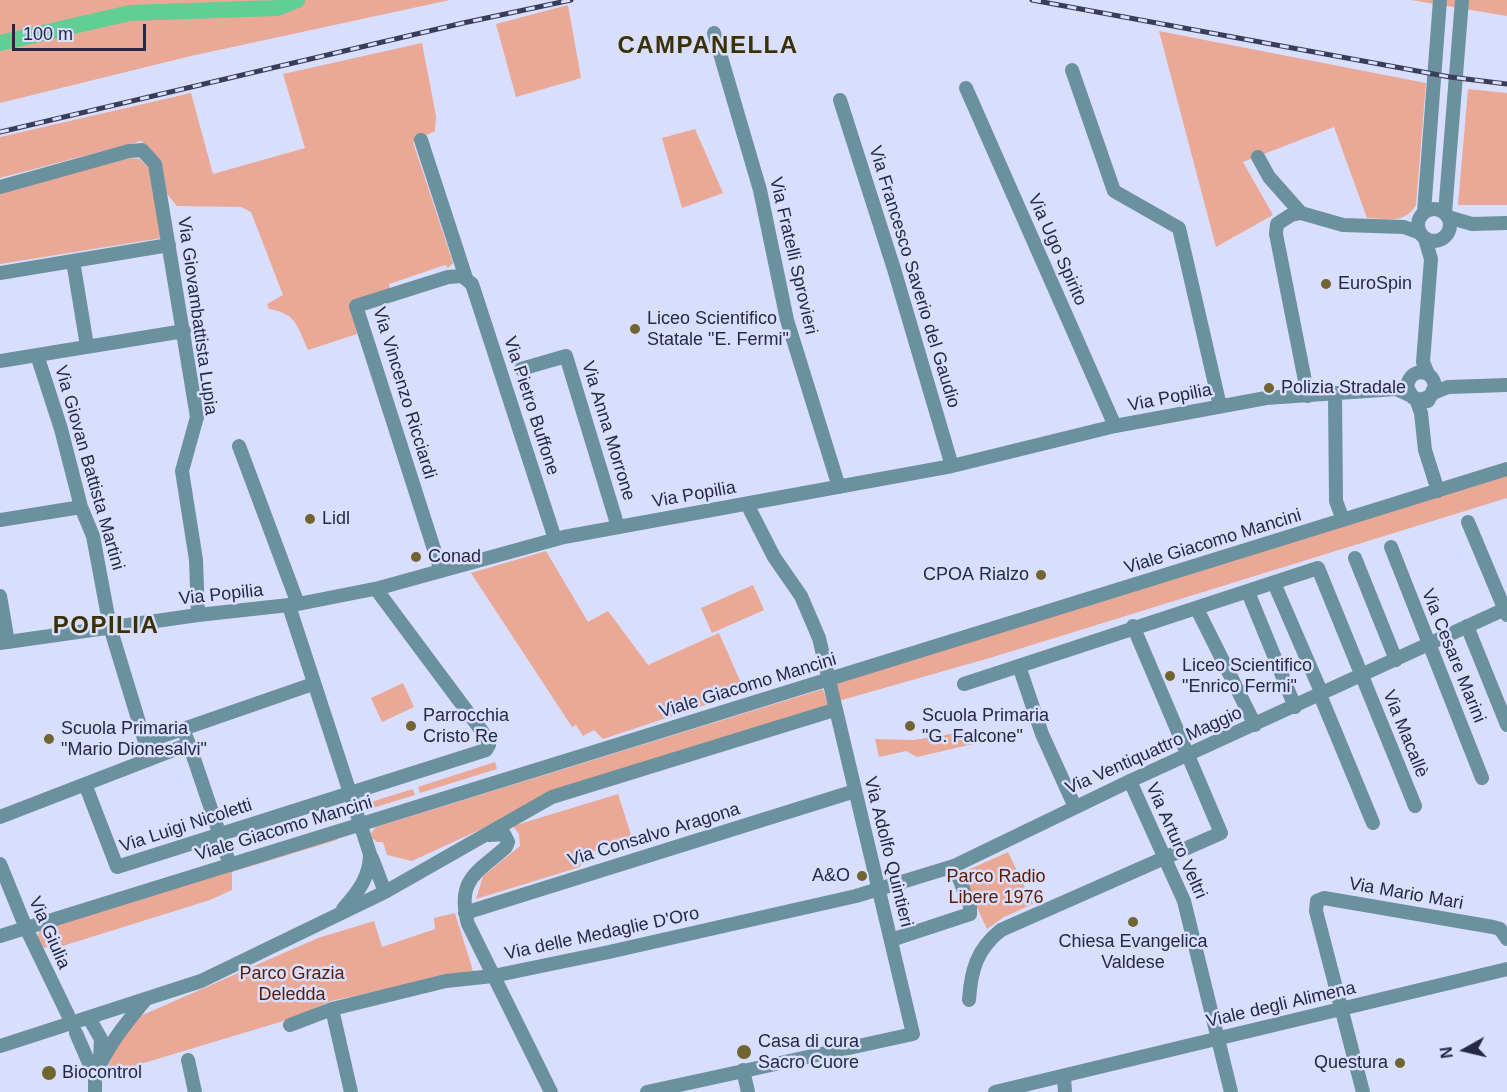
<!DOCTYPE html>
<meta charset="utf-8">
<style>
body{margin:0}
#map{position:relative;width:1507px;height:1092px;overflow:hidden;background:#d9defc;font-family:Arial,sans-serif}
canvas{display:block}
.north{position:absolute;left:1435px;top:1020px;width:60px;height:60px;-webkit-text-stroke:4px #d9defc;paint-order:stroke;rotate:262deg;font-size:16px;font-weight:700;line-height:24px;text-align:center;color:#252945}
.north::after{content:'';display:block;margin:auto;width:21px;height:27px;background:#252945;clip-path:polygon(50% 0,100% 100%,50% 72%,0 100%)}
.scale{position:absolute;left:12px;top:24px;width:134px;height:27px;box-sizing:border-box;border:3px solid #252945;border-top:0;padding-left:8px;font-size:18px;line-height:21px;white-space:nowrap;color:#252945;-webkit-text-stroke:4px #d9defc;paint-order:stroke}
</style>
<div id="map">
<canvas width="1507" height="1092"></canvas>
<div class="north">N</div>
<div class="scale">100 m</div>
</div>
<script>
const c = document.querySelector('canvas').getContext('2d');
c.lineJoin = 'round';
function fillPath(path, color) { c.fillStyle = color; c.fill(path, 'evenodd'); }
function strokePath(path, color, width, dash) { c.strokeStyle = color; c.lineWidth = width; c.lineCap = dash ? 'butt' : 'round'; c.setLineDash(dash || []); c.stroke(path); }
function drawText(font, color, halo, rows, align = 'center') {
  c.font = font + ' Arial,sans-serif'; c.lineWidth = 5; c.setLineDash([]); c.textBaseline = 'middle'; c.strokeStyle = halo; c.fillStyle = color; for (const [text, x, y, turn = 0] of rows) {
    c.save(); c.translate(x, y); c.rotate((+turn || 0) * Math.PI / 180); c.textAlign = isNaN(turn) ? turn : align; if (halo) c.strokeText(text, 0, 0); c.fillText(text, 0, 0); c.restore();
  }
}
const green = new Path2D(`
 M0,0H450L191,56L0,103Z
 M1411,0H1507V16Z
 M568,5L581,78L516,97L496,24Z
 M1159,31L1426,83L1416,205C1405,224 1387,219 1367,218L1334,127L1243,162L1273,215L1216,247Z
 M422,43L436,116L435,131L413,142L453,263L448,268L445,265L389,284L390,289L350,302L357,334L308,350C297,326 297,314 269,309L267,304L283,295L251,212L241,207L177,206L167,194L161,160L141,141L0,178V137L191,93L213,174L305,148L283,74Z
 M1468,89L1507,93V205H1458Z
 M695,129L723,193L682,208L662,138Z
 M130,158L140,159L149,168L162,238L0,264V192Z
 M1507,476V498L993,657L842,700L838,699L836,685L847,678Z
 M546,551L588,622L608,611L648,665L719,633L745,692L603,739L594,730L583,736L576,725L572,727L471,573Z
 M753,585L764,610L712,633L701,608Z
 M403,683L414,707L382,722L371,698Z
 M823,689L828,705L551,791L488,826L412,861L387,855L383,842H377L372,838L371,833L376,827Z
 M970,731L973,744L917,757L906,751L879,757L875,739L913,740Z
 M495,762L497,769L420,793L418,787Z
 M413,789L415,795L363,811L361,805Z
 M618,794L632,838L585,854L580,867L476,899L483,876L520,846L519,834L513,826Z
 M337,836V840L232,872V890L210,900L53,949L52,946L44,948L37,938L41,927Z
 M1008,852L1033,904L1004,917L987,929L961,873Z
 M455,913L473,971L331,1001L313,1009L310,1013L104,1075L117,1046L138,1017L318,938L374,921L382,947L435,929L434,918Z`);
const river = new Path2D(`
 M0,43L130,13L277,8L297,0`);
const minor = new Path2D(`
 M714,33L760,190L787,320L839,487
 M1072,70L1114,191L1179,228L1220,406
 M966,88L1115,426
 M840,100L894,269L952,466
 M421,140L466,278
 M1258,157L1269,177L1301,213L1343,225L1404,227L1420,233
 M0,187L129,151L142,150L155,164L197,417L182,471L196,560L198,615
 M1418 225a16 16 0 1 1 32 0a16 16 0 1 1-32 0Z
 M1424,212L1440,0
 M1301,213L1291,215L1277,224L1276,234L1308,396
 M1445,213L1462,0
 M1448,217L1472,224L1507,223
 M1425,239L1431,259L1423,362L1428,374
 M73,261L87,346
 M0,273L169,245
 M37,355L61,429L81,507L93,536L110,627L145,742
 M0,361L184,331
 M521,369L566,356L618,527
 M1433,393L1448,387L1507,385
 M1335,394L1336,501L1343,520
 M1413,398L1407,387C1409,368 1432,367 1435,386L1428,401
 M1416,399L1421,413L1425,450L1438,491
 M239,446L298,604
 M0,520L81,507
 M1468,522L1507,615
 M1391,547L1482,778
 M1355,558L1396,660
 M441,571L356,306L448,277L462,276L472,284L555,539
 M1274,583L1322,694
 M1248,592L1295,707
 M0,596L8,642
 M289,606L370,854C370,877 358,892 343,909
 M1197,609L1255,725
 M1467,626L1507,725
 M0,643L198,615L298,604L379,588L564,537L952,466L1115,426L1266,398L1396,389L1420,400L1431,396
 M1019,666L1042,734L1075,807
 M964,684L1318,568L1415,806
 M1320,695L1373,823
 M183,729L313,684
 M189,744L230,865
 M1130,781L1184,901L1231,1092
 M85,784L117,867L486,750L489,745L487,738L376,589
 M0,817L189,744L183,729L145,742L150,758
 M489,835L504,834L508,842L506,847C477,873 456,879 468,924L551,1092
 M372,858L385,892
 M0,864L26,928L68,1015
 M465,913L855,791
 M0,936L1507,469
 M891,940L970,914V906L954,866
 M969,1000C971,970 977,949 1001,930L1221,833L1133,626
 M332,1009L351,1092
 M89,1018L101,1039L100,1060
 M290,1025L332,1009L446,981L493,976L609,952L856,896L954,866L1130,781L1507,608
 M76,1033L95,1077V1092
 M0,1046L201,981L385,892L552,797L834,710
 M188,1060L195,1092
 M743,1070L748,1092
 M95,1077C106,1047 126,1023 146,999
 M1064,1077L1065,1092
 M647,1092L913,1034L819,638L801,596L774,557L747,504
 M995,1092L1507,969
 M1363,1092L1316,911L1317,901L1324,898L1493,927L1500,929L1507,939`);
const rail = new Path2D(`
 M1032,0L1450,77L1507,84
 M0,132L463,23L571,0`);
const markers = [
 [1326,284,6,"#706431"],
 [635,329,6,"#706431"],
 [1269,388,6,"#706431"],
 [310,519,6,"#706431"],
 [416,557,6,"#706431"],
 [1041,575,6,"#706431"],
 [1170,676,6,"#706431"],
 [411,726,6,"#706431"],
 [910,726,6,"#706431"],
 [49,739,6,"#706431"],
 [862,876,6,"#706431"],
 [1133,922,6,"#706431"],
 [744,1052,8,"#706431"],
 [1400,1063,6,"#706431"],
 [49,1073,8,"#706431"]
];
const streetNames = [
 ["Via Ugo Spirito",1057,250,66],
 ["Via Fratelli Sprovieri",793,256,77],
 ["Via Francesco Saverio del Gaudio",914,277,73],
 ["Via Giovambattista Lupia",197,316,82],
 ["Via Vincenzo Ricciardi",404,393,73],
 ["Via Popilia",1170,398,-11],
 ["Via Pietro Buffone",531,406,72],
 ["Via Anna Morrone",608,431,73],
 ["Via Giovan Battista Martini",89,468,74],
 ["Via Popilia",694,495,-10],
 ["Viale Giacomo Mancini",1213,542,-17],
 ["Via Popilia",221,595,-6],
 ["Via Cesare Marini",1453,656,68],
 ["Viale Giacomo Mancini",748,686,-17],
 ["Via Macallè",1405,734,68],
 ["Via Ventiquattro Maggio",1154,751,-24],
 ["Via Luigi Nicoletti",186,826,-18],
 ["Viale Giacomo Mancini",284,829,-17],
 ["Via Consalvo Aragona",654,835,-17],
 ["Via Arturo Veltri",1176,841,66],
 ["Via Adolfo Quintieri",888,852,76],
 ["Via Mario Mari",1406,894,10],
 ["Via Giulia",49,933,66],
 ["Via delle Medaglie D'Oro",602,934,-12],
 ["Viale degli Alimena",1281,1005,-13]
];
const poiNames = [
 ["EuroSpin",1338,284],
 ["Liceo Scientifico",647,319],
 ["Statale \"E. Fermi\"",647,340],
 ["Polizia Stradale",1281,388],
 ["Lidl",322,519],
 ["Conad",428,557],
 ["CPOA Rialzo",1029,575,"right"],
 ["Liceo Scientifico",1182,666],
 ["\"Enrico Fermi\"",1182,687],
 ["Parrocchia",423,716],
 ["Cristo Re",423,737],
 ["Scuola Primaria",922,716],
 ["\"G. Falcone\"",922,737],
 ["Scuola Primaria",61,729],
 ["\"Mario Dionesalvi\"",61,750],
 ["A&O",850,876,"right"],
 ["Chiesa Evangelica",1133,942,"center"],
 ["Valdese",1133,963,"center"],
 ["Casa di cura",758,1042],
 ["Sacro Cuore",758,1063],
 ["Questura",1388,1063,"right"],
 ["Biocontrol",62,1073]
];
const parkNames = [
 ["Parco Radio",996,877],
 ["Libere 1976",996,898],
 ["Parco Grazia",292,974],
 ["Deledda",292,995]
];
const districtNames = [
 ["CAMPANELLA",708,46],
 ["POPILIA",106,626]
];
fillPath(green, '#eaa996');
strokePath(river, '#61ce93', 16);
strokePath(minor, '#6a919d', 14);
strokePath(rail, '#393d59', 5);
strokePath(rail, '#d9defc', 3, [9]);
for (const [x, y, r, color] of markers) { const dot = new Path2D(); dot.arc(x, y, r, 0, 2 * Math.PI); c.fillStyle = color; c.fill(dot); strokePath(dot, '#d9defc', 2); }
drawText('18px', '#252945', '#d9defc', streetNames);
drawText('18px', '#252945', '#d9defc', poiNames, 'left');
drawText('18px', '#5b1c07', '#d9defc', parkNames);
c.letterSpacing = '1.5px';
drawText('bold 24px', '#393004', '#d9defc', districtNames);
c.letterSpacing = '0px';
</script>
